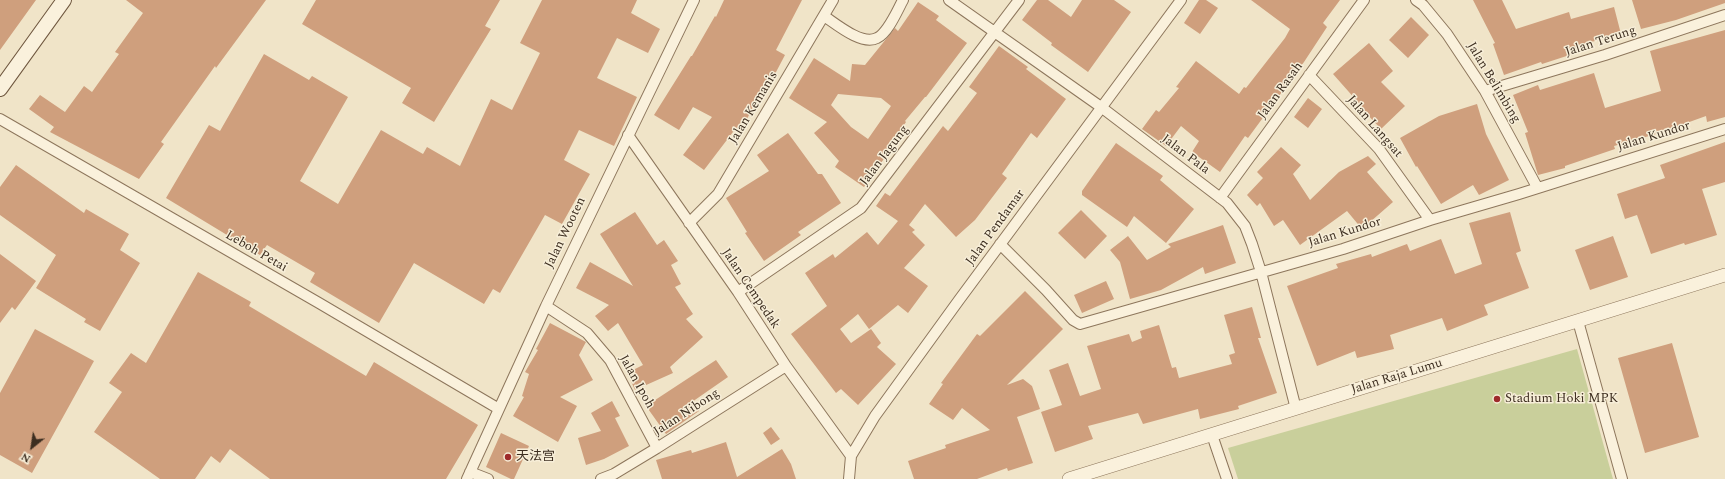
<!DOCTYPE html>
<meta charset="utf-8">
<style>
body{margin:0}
#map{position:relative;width:1725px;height:479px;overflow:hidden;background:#f0e4c8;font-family:Spectral,serif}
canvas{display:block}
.north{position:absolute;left:12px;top:427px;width:40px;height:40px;-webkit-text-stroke:3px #f7eed8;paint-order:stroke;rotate:210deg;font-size:11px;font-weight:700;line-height:16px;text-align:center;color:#3d2e20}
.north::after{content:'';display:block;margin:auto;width:14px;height:18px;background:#3d2e20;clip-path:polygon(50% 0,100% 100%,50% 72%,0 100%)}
</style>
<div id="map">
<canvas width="1725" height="479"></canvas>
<div class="north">N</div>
</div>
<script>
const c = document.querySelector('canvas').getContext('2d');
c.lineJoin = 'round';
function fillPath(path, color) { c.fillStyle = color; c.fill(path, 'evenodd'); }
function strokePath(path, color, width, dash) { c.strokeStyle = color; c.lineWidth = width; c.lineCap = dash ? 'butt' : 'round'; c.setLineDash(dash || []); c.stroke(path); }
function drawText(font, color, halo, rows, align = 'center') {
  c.font = font + ' Spectral,"Noto Sans SC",serif'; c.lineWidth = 3; c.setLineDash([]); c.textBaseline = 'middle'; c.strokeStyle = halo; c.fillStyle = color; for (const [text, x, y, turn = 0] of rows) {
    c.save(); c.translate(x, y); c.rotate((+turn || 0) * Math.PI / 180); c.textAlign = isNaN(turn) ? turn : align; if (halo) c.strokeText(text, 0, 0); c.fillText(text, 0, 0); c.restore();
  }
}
const green = new Path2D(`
 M1577,349L1613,479H1238L1228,448Z`);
const building = new Path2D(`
 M0,0H36L0,50Z
 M126,0H266L216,68L215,66L161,142L164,144L139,179L50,132L54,127L29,109L40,95L65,112L84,86L92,92L119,54L115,52L143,13Z
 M316,0H500L485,26L491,29L434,122L402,103L411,88L302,24Z
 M542,0H637L631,13L660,29L648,53L617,38L597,78L637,97L614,146L579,130L564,160L590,174L562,224L545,215L500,293L493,289L484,304L414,263L379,323L310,282L315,273L267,245L260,255L166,198L209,125L220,131L264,54L309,80L312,76L348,97L300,181L338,204L381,130L423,154L427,147L460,166L491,99L512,110L540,53L520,43Z
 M724,0H802L776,50L785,55L766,91L762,89L741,131L736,128L704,170L683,155L712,117L693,107L679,130L654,115L691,56H692L715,16L716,17Z
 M1037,0H1048L1071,17L1082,0H1114L1131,12L1088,72L1051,45L1052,43L1022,20Z
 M1199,0H1206L1218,8L1200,34L1184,23Z
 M1251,0H1340L1323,23L1327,27L1304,62L1248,138L1245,136L1220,172L1192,152L1199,141L1181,126L1166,146L1142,129L1156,110L1159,112L1179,88L1176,87L1196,61L1239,94L1244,87L1246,88L1285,38L1290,29Z
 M1473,0H1502L1516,29L1569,12L1571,19L1614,7L1621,34L1580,45L1582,51L1542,64L1541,62L1504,75L1493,44L1495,43Z
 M1632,0H1725V3L1676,20L1641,29Z
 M918,2L939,16L936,20L967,43L926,97H925L905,121L906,122L886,151L888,153L864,187L835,167L839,161L814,133L827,122L789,98L814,58L850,81L852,64L865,65L895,28L898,31ZM838,94L881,98L891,106L868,139L851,127L831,105Z
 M1411,17L1429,35L1408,58L1389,40Z
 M1725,30V117L1707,122L1706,116L1656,134L1614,146L1615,149L1565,166V168L1538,175L1525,133L1528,132L1513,95L1538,85L1540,90L1594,73L1605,108L1661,91L1650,51Z
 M1369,43L1393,71L1381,82L1405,106L1381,129L1363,110L1364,109L1333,74Z
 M999,46L1028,67L1026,69L1066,99L1037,138L1031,133L1002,174L1007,178L975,220L956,237L925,204L909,225L915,230L912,232L925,245L904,268L928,286L908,313L898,305L869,329L858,314L840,329L851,343L871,329L881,343L877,347L896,364L858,405L841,389L836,393L791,334L827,306L805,273L833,254L835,258L867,232L878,245L898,221L876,206L885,193L890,196L943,126L948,131L977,93L969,87Z
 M1308,98L1322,109L1308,128L1294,117Z
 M1477,104L1486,134L1509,180L1479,195L1473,185L1441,204L1417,166L1416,167L1400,138L1439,116Z
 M788,133L818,174H822L841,203L798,232L801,235L764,261L745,233L747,232L726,198L769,171L757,155Z
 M1725,142V182L1702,189L1717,235L1685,245L1684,243L1651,254L1637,215L1625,219L1617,194L1665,178L1660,165Z
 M1116,143L1163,176L1160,180L1194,209L1166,243L1134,216L1127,227L1082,195V191Z
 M1281,147L1301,165L1293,174L1310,200L1339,172L1368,156L1376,164L1367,172L1393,202L1362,229L1347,211L1300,245L1283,220L1274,226L1260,203L1257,206L1247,195L1263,178L1257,172Z
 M16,165L84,213L86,209L129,234L120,250L140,263L100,331L84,322L86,319L36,288L56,255L0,215V187Z
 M1081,210L1107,236L1085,259L1058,233Z
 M635,212L657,245L664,240L678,261L671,265L681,284L675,287L693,314L686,319L703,337L670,367L673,373L635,390L627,373L643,365L618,323L608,331L595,316L609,305L576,288L590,262L633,286L600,234Z
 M1510,212L1521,251L1516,253L1529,288L1484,305L1488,315L1447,331L1442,318L1390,335L1394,349L1357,358L1355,351L1317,366L1287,286L1338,268L1336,264L1371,254L1372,257L1407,244L1410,251L1441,239L1455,274L1482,264L1469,223Z
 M1223,225L1236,263L1205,274L1203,267L1161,290L1130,299L1120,262L1110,250L1128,236L1147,260L1171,247L1168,244Z
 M1613,236L1628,277L1590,290L1575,250Z
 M0,254L36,281L15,310L12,307L0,323Z
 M198,272L251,302L249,306L366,376L374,362L478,425L446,479H270L230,449L220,463L211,456L195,479H160L94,432L122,392L109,383L131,353L146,363Z
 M1106,281L1114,299L1082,313L1074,295Z
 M1025,291L1063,329L1007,385L1023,379L1032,386L1040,409L1017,417L1033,463L1008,471L1007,468L977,479H914L908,461L946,448L945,445L990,430L962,408L953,420L929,404L943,384L941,383L977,334L980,336Z
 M1252,307L1261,338H1258L1277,393L1238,406L1239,409L1200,419L1198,409L1143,424L1138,413L1088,426L1093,439L1055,452L1041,412L1062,405L1049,370L1068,363L1080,396L1101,389L1087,346L1129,334L1132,342L1142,338L1140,331L1159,325L1172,368L1176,367L1179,378L1232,364L1229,355L1235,353L1224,315Z
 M550,323L586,342L579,355L593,380L560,397L577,406L558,442L513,416L524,397L522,396L529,374L525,372L538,350L536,349Z
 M35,329L94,361L32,473L0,455V393Z
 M1672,343L1699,437L1645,453L1618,358Z
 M716,360L728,377L692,402L699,411L666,434L646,406Z
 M612,401L620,416L615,418L629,446L604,459L586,465L578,438L601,431L591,413Z
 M771,427L780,439L771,445L763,433Z
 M501,433L529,446L514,479H511L486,467Z
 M726,442L737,477L782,449L791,464L796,479H662L656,460L691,450L692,453Z`);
const minor = new Path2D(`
 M949,0L1101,107L1227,203L1245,226L1252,244L1261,272L1296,409
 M1416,0L1423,5L1447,34L1485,91L1537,187
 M824,16C836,24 862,46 877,38C888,33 897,11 903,0
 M1309,75L1379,149L1430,220
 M1485,91L1605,55L1725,15
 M0,119L319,303L499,409
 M628,135L738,292L786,366L851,456
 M1220,198L1364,0
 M689,223L718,194L833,0
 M1000,244L1046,290L1073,320L1080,324L1343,249L1430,220L1519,194L1725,129
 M738,292L861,208L1019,0
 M546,306L587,333L610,360L657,448
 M1578,321L1622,479
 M1212,435L1227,479
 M470,472L488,479
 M467,479L546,306L694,0
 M601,479L614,474L657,448L786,366
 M849,479L851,456L875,416L959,300L1181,0`);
const tertiary = new Path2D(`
 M1069,479L1725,275`);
const secondary = new Path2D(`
 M0,89L64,0`);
const markers = [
 [1497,399,4,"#9e2a2b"],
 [508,457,4,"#9e2a2b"]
];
const streetNames = [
 ["Jalan Terung",1601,42,-18],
 ["Jalan Belimbing",1493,83,59],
 ["Jalan Rasah",1281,91,-54],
 ["Jalan Kemanis",754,108,-59],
 ["Jalan Langsat",1374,127,49],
 ["Jalan Kundor",1654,137,-17],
 ["Jalan Pala",1185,155,37],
 ["Jalan Jagung",885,156,-53],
 ["Jalan Pendamar",996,228,-54],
 ["Jalan Wooten",566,233,-64],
 ["Jalan Kundor",1345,233,-17],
 ["Leboh Petai",256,252,30],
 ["Jalan Cempedak",750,289,56],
 ["Jalan Raja Lumu",1397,377,-17],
 ["Jalan Ipoh",636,382,61],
 ["Jalan Nibong",687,413,-33]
];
const poiNames = [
 ["Stadium Hoki MPK",1505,399],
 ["天法宫",516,457]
];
fillPath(green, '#c9cf9b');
fillPath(building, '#cf9f7d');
strokePath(minor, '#8d765c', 12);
strokePath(tertiary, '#8d765c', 14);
strokePath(secondary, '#6f573f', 16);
strokePath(minor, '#faf1dc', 10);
strokePath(tertiary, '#faf1dc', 13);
strokePath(secondary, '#faf1dc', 14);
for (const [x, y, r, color] of markers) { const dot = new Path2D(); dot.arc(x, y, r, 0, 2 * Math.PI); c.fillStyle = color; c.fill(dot); strokePath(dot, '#f7eed8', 1.5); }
drawText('13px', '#3d2e20', '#f7eed8', streetNames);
drawText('13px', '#3d2e20', '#f7eed8', poiNames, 'left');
</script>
